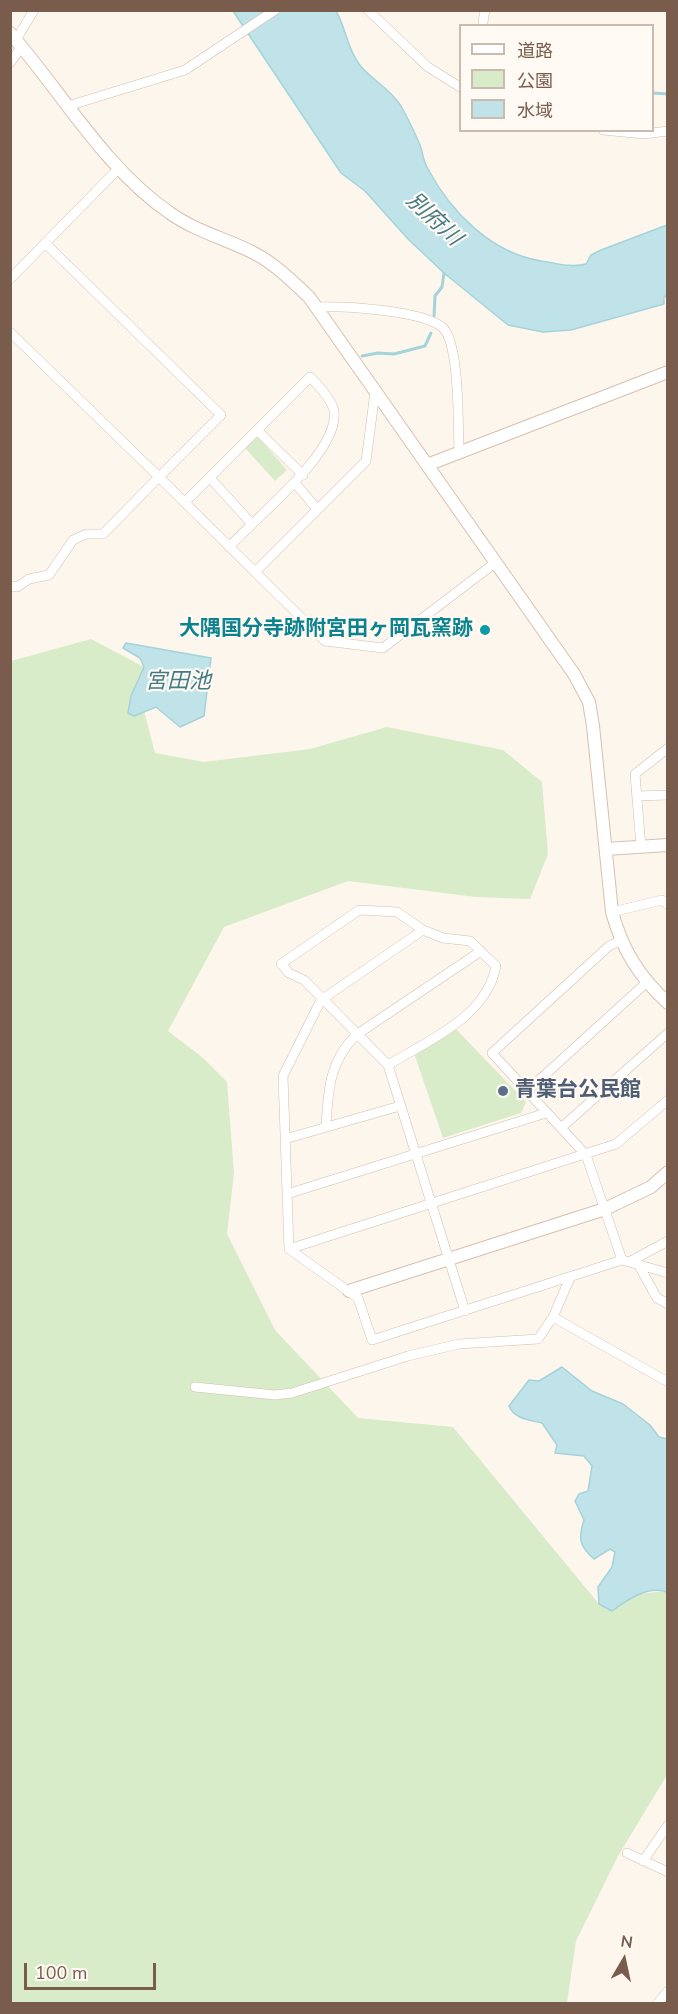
<!DOCTYPE html>
<meta charset="utf-8">
<style>
body{margin:0}
#map{position:relative;width:678px;height:2014px;overflow:hidden;background:#fdf6ec;font-family:"Nunito Sans","Noto Sans JP",sans-serif}
canvas{display:block}
.frame{position:absolute;inset:0;border:12px solid #7a5c4d;pointer-events:none}
.legend{position:absolute;left:459px;top:24px;width:195px;height:108px;box-sizing:border-box;background:#fffaf3;border:2px solid #cabbb1;margin:0;padding:8px 10px;list-style:none;font-size:18px;color:#7a5c4d}
.legend li{display:flex;align-items:center;gap:12px;height:30px}
.legend b{width:30px;border:2px solid #cabbb1}
.north{position:absolute;left:594px;top:1930px;width:60px;height:60px;-webkit-text-stroke:4px #fffaf3;paint-order:stroke;rotate:9deg;font-size:16px;font-weight:700;line-height:24px;text-align:center;color:#7a5c4d}
.north::after{content:'';display:block;margin:auto;width:21px;height:27px;background:#7a5c4d;clip-path:polygon(50% 0,100% 100%,50% 72%,0 100%)}
.scale{position:absolute;left:24px;top:1963px;width:132px;height:27px;box-sizing:border-box;border:3px solid #7a5c4d;border-top:0;padding-left:8px;font-size:18px;line-height:21px;white-space:nowrap;color:#7a5c4d;-webkit-text-stroke:4px #fffaf3;paint-order:stroke}
</style>
<div id="map">
<canvas width="678" height="2014"></canvas>
<div class="frame"></div>
<ul class="legend">
<li><b style="height:8px;background:#fff"></b>道路</li>
<li><b style="height:16px;background:#d8ecc9"></b>公園</li>
<li><b style="height:16px;background:#bfe3e8"></b>水域</li>
</ul>
<div class="north">N</div>
<div class="scale">100 m</div>
</div>
<script>
const c = document.querySelector('canvas').getContext('2d');
c.lineJoin = 'round';
function fillPath(path, color) { c.fillStyle = color; c.fill(path, 'evenodd'); }
function strokePath(path, color, width, dash) { c.strokeStyle = color; c.lineWidth = width; c.lineCap = dash ? 'butt' : 'round'; c.setLineDash(dash || []); c.stroke(path); }
function drawText(font, color, halo, rows, align = 'center') {
  c.font = font + ' "Nunito Sans","Noto Sans JP",sans-serif'; c.lineWidth = 4.5; c.setLineDash([]); c.textBaseline = 'middle'; c.strokeStyle = halo; c.fillStyle = color; for (const [text, x, y, turn = 0] of rows) {
    c.save(); c.translate(x, y); c.rotate((+turn || 0) * Math.PI / 180); c.textAlign = isNaN(turn) ? turn : align; if (halo) c.strokeText(text, 0, 0); c.fillText(text, 0, 0); c.restore();
  }
}
const green = new Path2D(`
 M258,437L287,470L275,481L245,448Z
 M91,639L144,667L131,696L134,716L144,711L155,753L204,762L310,749L387,727L503,750L542,782L548,854L530,899L476,897L348,881L224,927L168,1031L202,1057L227,1082L234,1173L227,1234L275,1330L358,1418L453,1427L599,1604L612,1611L637,1594L667,1591V1775L618,1856L576,1941L567,2003L11,2004V661Z
 M455,1028L526,1102L521,1113L443,1138L414,1053Z`);
const water = new Path2D(`
 M233,11H336C346,28 347,48 359,64C371,80 390,88 401,106C408,119 416,134 421,148C423,155 424,163 428,169C451,212 491,253 541,261C556,263 571,268 586,264L591,255L601,250L667,225L668,295L664,297V304L571,330L543,332L508,325L444,273L408,239L365,191L341,173Z
 M126,643L211,658L204,716L180,727L156,707L134,716L128,713L131,696L144,667L140,658L123,648Z
 M562,1367L592,1391L623,1404L650,1425L659,1437L667,1439V1592C648,1585 627,1600 612,1611L599,1604L598,1587L612,1567L615,1552L610,1549L594,1559C579,1546 578,1538 584,1520L575,1501L579,1494L588,1491L592,1466L584,1456L555,1453L557,1445L542,1423C530,1420 514,1419 509,1406L529,1380L539,1381Z`);
const stream = new Path2D(`
 M652,93L668,94
 M434,317L435,296L442,287L444,273
 M362,356L378,353L394,354L425,346L431,333`);
const street = new Path2D(`
 M368,10L428,67L460,87
 M483,22L485,10
 M16,40L34,10
 M10,63L22,46
 M68,106L185,70L275,10
 M603,130L644,134L668,131
 M10,279L120,167
 M316,307C343,306 421,310 442,327C460,341 458,428 459,452
 M10,332L159,477L221,415L46,244
 M257,430L303,475
 M211,479L251,523
 M295,483L317,509
 M185,502L310,377C318,385 332,400 334,411C340,452 256,517 229,547
 M255,572L325,641L383,648L495,563
 M10,586L17,587L29,579L49,575L73,540L86,534H103L159,477L255,572L366,461L375,392
 M637,796L668,795
 M641,847L635,774L668,748
 M612,912L662,900L668,905
 M423,930L321,1000L283,1076L289,1249L358,1298L372,1340L622,1260L668,1273
 M620,941L609,946L492,1053L586,1155L622,1260
 M388,1065C427,1041 487,1017 496,966L470,941L443,938L423,930L397,912L359,910L281,964L289,973L304,980L388,1065L465,1311
 M526,1092L646,983
 M326,1127C328,1091 329,1062 356,1035L481,951
 M562,1127L668,1033
 M285,1139L400,1106
 M287,1194L546,1113
 M289,1249L616,1144L668,1100
 M629,1262L668,1241
 M638,1264L657,1298L668,1304
 M570,1278L553,1317L668,1382
 M195,1387L275,1395L292,1393L408,1356L459,1344L538,1339L553,1317
 M627,1853L668,1872
 M643,1861L668,1825
 M657,2004L668,1991`);
const secondary = new Path2D(`
 M10,33C61,91 105,169 170,213C195,231 224,238 252,252C274,263 291,280 309,297L574,674L589,702L593,726L612,912C622,949 639,977 668,1003
 M427,465L668,372
 M606,849L668,845
 M349,1291L605,1209L651,1187L668,1172`);
const markers = [
 [485,630,6,"#0f9aa8"],
 [503,1091,6,"#5c6f8a"]
];
const cultureNames = [
 ["大隅国分寺跡附宮田ヶ岡瓦窯跡",473,630]
];
const serviceNames = [
 ["青葉台公民館",515,1091]
];
const waterNames = [
 ["別府川",433,220,43],
 ["宮田池",178,683]
];
fillPath(green, '#d8ecc9');
fillPath(water, '#bfe3e8');
strokePath(water, '#a5d3da', 1.5);
strokePath(stream, '#a5d3da', 3);
strokePath(street, '#d1beb0', 10);
strokePath(secondary, '#d6c0b0', 14);
strokePath(street, '#fff', 9);
strokePath(secondary, '#fff', 12);
for (const [x, y, r, color] of markers) { const dot = new Path2D(); dot.arc(x, y, r, 0, 2 * Math.PI); c.fillStyle = color; c.fill(dot); strokePath(dot, '#fffaf3', 2); }
drawText('bold 21px', '#0d838f', '#fffaf3', cultureNames, 'right');
drawText('bold 21px', '#4e5e75', '#fffaf3', serviceNames, 'left');
drawText('italic 22px', '#437c86', '#fffaf3', waterNames);
</script>
